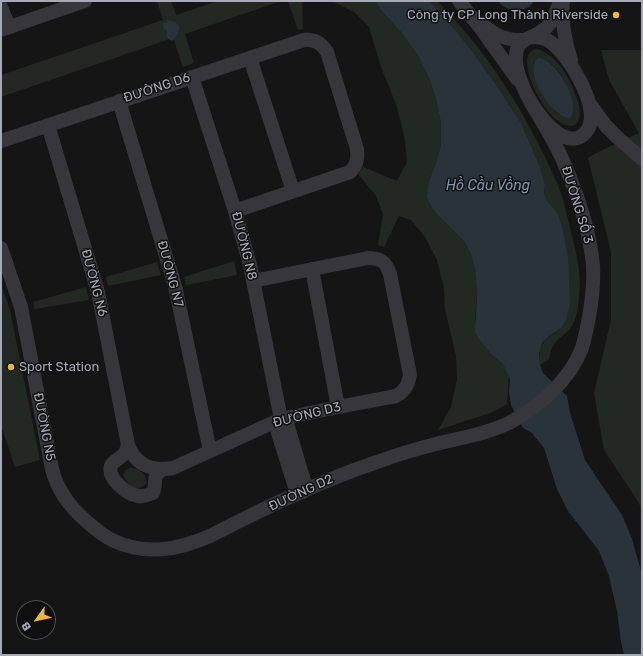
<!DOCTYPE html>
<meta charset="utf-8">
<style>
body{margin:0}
#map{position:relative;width:643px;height:656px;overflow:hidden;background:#151516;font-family:Rubik,sans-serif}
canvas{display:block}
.frame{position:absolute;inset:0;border:2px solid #a7abb6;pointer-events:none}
.north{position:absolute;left:16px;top:600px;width:40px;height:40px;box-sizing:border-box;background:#101011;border:1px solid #4c4e53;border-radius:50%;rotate:237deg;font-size:11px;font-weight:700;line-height:16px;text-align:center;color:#a7abb6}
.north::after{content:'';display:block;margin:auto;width:14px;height:18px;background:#ebb738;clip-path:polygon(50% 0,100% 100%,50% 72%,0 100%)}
</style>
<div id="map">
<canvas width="643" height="656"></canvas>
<div class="frame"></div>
<div class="north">B</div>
</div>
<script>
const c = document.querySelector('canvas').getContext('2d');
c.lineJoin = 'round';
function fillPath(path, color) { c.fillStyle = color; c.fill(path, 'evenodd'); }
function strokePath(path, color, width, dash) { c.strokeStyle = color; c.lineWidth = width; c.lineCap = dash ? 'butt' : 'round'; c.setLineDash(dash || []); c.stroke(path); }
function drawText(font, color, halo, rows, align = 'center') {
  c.font = font + ' Rubik,sans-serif'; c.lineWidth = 3; c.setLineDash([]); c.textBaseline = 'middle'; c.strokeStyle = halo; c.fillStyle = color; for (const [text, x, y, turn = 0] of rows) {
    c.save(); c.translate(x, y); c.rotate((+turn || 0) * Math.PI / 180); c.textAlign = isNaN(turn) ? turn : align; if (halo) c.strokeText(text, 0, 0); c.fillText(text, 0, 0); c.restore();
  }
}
const green = new Path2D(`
 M157,1H171L176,15L218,1H281L185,34L194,63L183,67L173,38L1,97V75L163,20Z
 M288,1H302L303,29L298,30Z
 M332,1H375L401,32L419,57L429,78L436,99L441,123V145L436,163L429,181L439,216L464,241L471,254L475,270L477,294L475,318L478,338L490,353L503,364L509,375L507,404L493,412L438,430L451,407L457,379L456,356L445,309L444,289L437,260L425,237L411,220L399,216L384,247L378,245L383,214L376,196L358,174L363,167L397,181L407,162L405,140L397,107L381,67L369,27L354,12Z
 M428,1H437C481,45 517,99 544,155C550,167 556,180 561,193C565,204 567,217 570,228C576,251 582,273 579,297C578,306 577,318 572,326C568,333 560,336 555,343C551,348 550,354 549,359L540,365C538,344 543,341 560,329L558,214L547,200L544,193L545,184L540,167L521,123L497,86L471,50L443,16Z
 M538,49C559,57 571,80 577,99C580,108 582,118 575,125C550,135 507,50 538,49ZM538,58C558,60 568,86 572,103L558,114C549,106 541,94 537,82C535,76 535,69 534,63Z
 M601,50H642V513L639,503L604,450L594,393L611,320V252L588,158L594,154L639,133L609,80Z
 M234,261L237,275L186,285L184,277Z
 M157,262L161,275L108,286L106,277Z
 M1,284L10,310L40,460L15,467L1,425Z
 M86,287L89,300L35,309L33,302Z
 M130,468C141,469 145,473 147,483C137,494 127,485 123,475L126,470Z`);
const water = new Path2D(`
 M375,1H428L430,2L455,30L471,50L497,86L521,123L540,167L545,184L544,193L547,200L558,214L563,231L568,257L570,304L566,320L560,329L549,336L542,343L539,354L540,365L543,373L567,396L570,413L585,460L591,469L622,515L632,539L641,571L642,586V655H624L621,642L617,611L609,576L599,551L568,511L557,489L544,448L532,433L523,428L511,405L509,392L510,379L503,364L490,353L478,338L475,331L477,294L475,270L471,254L464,241L439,216L432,208L427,197L429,181L436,163L441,145V123L436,99L429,78L419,57L401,32L383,12Z
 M498,1H534C529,11 514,13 505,7C502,6 500,3 498,1Z
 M166,20L175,22L179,26C179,33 177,36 172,41L167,38V30L164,28L163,23L169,22Z
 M538,58C556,57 583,106 570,118C551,118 523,71 538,58Z`);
const minor = new Path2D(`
 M459,1L482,30L517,79
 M563,1C561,21 565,41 571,60
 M1,7L9,27
 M483,25C496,36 508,41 524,40
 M1,30L85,1
 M531,37C537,37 543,37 549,41C568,53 604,111 586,132C560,164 502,72 519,45C522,41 526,39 531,37Z
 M531,37C550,29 553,20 560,2
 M250,58L293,191
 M192,77L235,211L250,265L281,419C276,423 277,428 278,433L295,487L298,490L303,492
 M119,101L175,286L210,451
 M590,104L606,126L617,137L642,159
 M48,125L98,292L128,445C136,466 152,471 173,468L281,419L338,407L396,396C405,391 408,385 410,375L390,274C386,262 381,258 368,258L253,281
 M1,141L304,40C315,39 321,43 327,52L357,149C358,159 357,165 350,172L235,211
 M1,248L21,307L52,469C57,489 69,506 85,520C93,527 102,535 112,540C145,556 178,550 210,536C264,508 320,481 377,462C396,455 416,449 436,444C460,438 486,434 509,423C539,407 570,380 582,348C585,338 587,328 589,317C592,300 594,283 593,266C590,231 578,196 564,163C555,142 543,123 531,103
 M312,269L338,407
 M281,419L285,422L288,427L305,484V488L303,492
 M128,445C128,445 126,450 126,451C123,458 113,460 111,466C107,479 127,494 138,496C143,497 148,495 153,493C158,481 150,477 164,469`);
const markers = [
 [616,15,4,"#ebb738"],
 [11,367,4,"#ebb738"]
];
const poiNames = [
 ["Công ty CP Long Thành Riverside",608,15],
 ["Sport Station",19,367,"left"]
];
const streetNames = [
 ["ĐƯỜNG D6",157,88,-18],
 ["ĐƯỜNG SỐ 3",577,205,73],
 ["ĐƯỜNG N8",244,246,76],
 ["ĐƯỜNG N7",170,274,75],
 ["ĐƯỜNG N6",94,283,75],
 ["ĐƯỜNG D3",307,415,-14],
 ["ĐƯỜNG N5",44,427,79],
 ["ĐƯỜNG D2",301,493,-25]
];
const waterNames = [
 ["Hồ Cầu Vồng",488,186]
];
fillPath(green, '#212922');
fillPath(water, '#2b333a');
strokePath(minor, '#36363b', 14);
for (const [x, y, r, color] of markers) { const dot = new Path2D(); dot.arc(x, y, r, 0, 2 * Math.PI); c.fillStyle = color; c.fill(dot); strokePath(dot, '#101011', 1.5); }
drawText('13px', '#a7abb6', '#101011', poiNames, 'right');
drawText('13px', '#a7abb6', '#101011', streetNames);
drawText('italic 14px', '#7f97b0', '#101011', waterNames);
</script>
